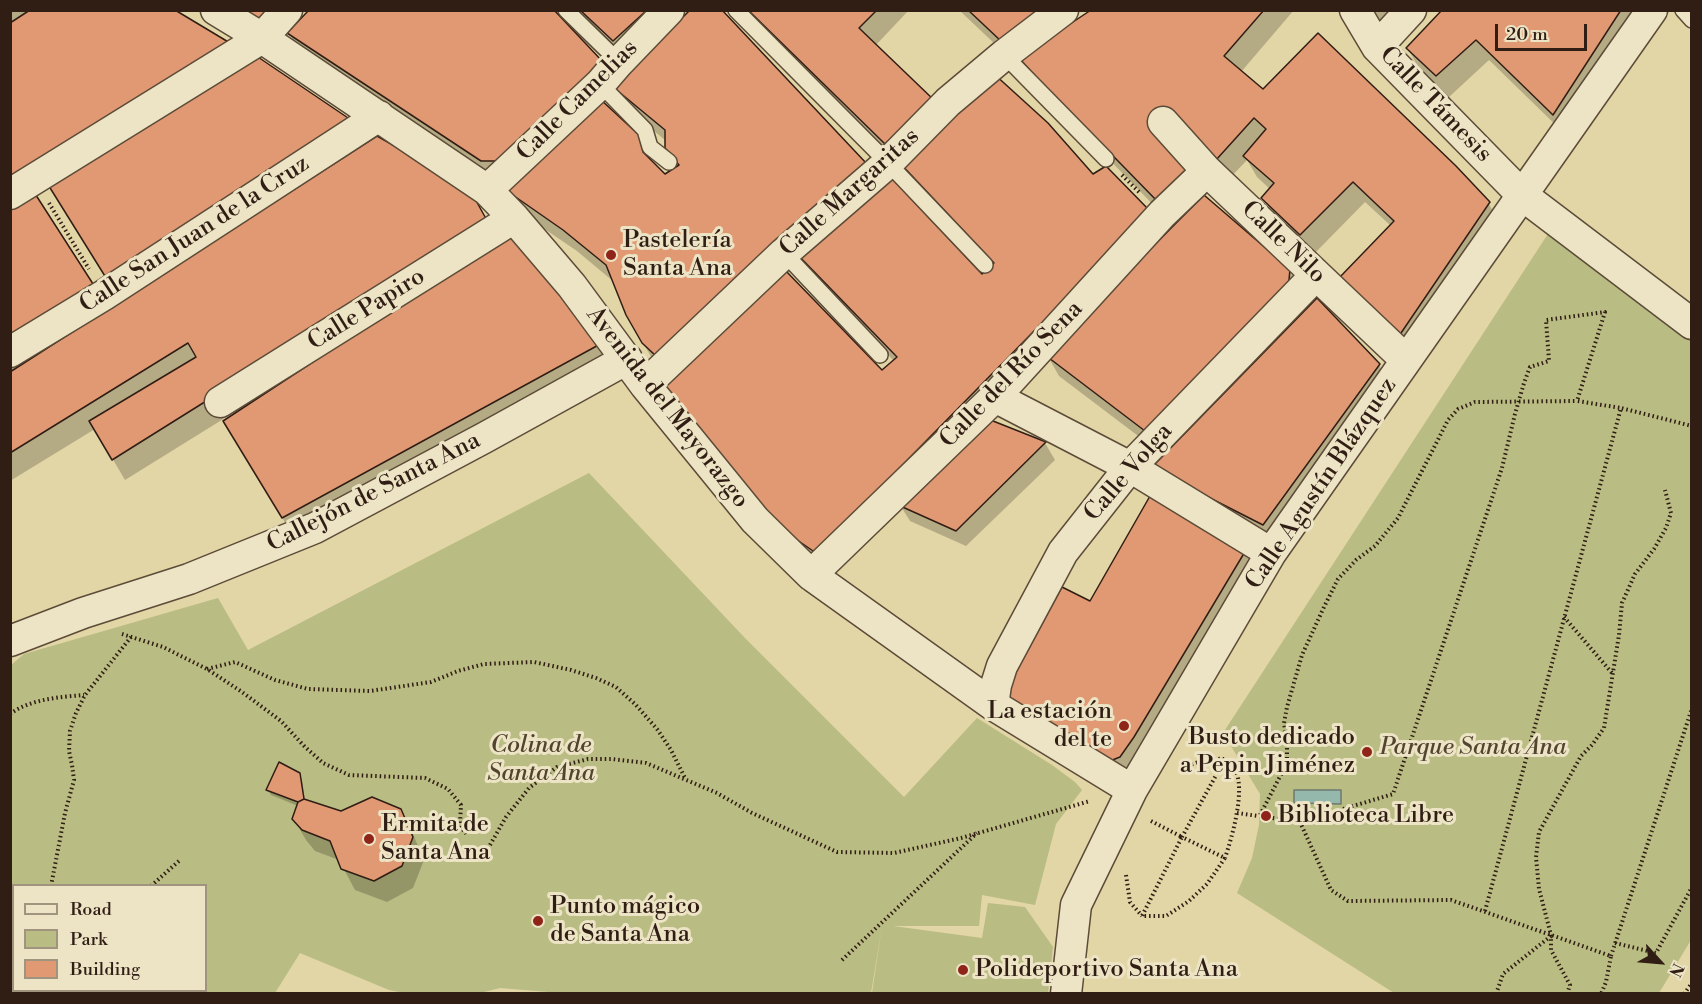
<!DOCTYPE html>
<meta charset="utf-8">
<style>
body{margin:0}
#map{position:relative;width:1702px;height:1004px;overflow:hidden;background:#e2d5a6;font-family:"Libre Bodoni",serif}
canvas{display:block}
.frame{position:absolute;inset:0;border:12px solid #301d14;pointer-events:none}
.legend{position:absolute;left:12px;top:884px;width:195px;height:108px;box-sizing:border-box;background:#ece4c5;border:2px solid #a1947e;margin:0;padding:8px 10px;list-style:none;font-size:18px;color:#301d14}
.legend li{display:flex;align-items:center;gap:12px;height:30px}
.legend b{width:30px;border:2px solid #a1947e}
.north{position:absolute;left:1630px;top:932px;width:60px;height:60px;-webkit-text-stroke:4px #ece4c5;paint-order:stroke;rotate:116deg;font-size:16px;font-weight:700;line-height:24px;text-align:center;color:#301d14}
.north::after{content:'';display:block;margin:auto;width:21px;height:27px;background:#301d14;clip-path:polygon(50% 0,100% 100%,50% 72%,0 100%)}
.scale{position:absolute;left:1495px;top:24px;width:92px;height:27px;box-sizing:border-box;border:3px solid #301d14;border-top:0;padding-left:8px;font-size:18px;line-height:21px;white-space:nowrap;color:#301d14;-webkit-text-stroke:4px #ece4c5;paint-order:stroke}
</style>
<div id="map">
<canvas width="1702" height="1004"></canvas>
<div class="frame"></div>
<ul class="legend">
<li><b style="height:8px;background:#ece4c5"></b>Road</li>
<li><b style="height:16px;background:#b9bc83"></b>Park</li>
<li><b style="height:16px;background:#e19973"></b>Building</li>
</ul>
<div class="north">N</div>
<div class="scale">20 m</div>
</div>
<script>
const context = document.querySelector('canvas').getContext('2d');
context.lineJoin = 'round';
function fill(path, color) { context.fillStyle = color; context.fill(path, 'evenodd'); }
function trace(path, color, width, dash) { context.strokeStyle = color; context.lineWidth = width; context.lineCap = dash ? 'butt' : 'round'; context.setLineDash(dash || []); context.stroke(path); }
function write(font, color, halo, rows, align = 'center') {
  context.font = font + ' "Libre Bodoni",serif'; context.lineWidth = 6; context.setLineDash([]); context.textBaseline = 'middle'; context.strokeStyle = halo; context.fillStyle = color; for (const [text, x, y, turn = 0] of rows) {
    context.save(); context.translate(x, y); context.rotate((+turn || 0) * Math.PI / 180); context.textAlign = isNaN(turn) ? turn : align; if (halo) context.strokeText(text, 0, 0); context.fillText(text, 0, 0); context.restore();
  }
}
const green = new Path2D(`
 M 1557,220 L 1691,334 L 1691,940 L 1659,993 L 1394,993 L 1237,893 L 1252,858 L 1259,825 L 1260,794 L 1223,733 Z
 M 589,473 L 744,637 L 904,797 L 977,718 L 1052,765 L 1075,782 L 1082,790 L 1056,824 L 1035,905 L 982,895 L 979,926 L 893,926 L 982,938 L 988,903 L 1025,907 L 1053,947 L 1048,993 L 872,993 L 882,926 L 871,993 L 573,994 L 500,988 L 480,993 L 405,993 L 389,990 L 300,953 L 275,993 L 11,994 L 11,665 L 24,654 L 218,598 L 248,650 ZM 14,886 L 206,886 L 206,990 L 14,990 Z`);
const water = new Path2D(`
 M 1294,790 L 1341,790 L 1341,804 L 1294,803 Z`);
const shadow = new Path2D(`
 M 10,10 L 172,10 L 356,125 L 367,144 L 498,242 L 515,231 L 614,364 L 295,539 L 237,443 L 235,415 L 233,413 L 125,480 L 95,429 L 10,481 ZM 51,187 L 122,302 L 32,360 L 30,358 L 105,309 L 36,196 Z
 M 570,10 L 682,10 L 626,61 Z
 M 739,10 L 909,10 L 875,46 L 1067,331 L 1289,270 L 1301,292 L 1158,451 L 1059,376 L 1046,353 L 829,573 L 769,532 L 656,365 L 643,343 L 614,282 L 577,251 L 521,213 L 494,182 L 301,54 L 289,33 L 602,63 L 866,165 L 982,276 L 992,267 L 898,164 ZM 613,85 L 627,108 L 666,141 L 667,148 L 678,167 L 664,176 L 652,163 L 638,136 L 598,99 ZM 802,261 L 810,275 L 894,361 L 882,372 L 787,274 Z
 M 959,10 L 1079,10 L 1031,49 L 1094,10 L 1294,10 L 1241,72 L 1263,92 L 1488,203 L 1501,224 L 1411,356 L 1353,300 L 1391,226 L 1365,202 L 1313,255 L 1276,219 L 1263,198 L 1271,190 L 1257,177 L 1247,160 L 1228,180 L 1181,129 L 1171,223 L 1052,101 L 1034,80 L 1021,58 L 1015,63 Z
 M 1366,10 L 1417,10 L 1392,36 Z
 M 1444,10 L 1631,10 L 1638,24 L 1566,135 L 1489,60 L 1449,97 L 1420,70 L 1408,49 Z
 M 1379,365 L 1391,387 L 1276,545 L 1153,468 Z
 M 988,420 L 1045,443 L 1055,460 L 966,546 L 910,521 L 900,505 Z
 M 1245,551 L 1257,573 L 1119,783 L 1016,719 L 1091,603 Z
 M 299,774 L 302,780 L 305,801 L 341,812 L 400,810 L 412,832 L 424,860 L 413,888 L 387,902 L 355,890 L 339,860 L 315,851 L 306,840 L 294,819 L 298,806 L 271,795 L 268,790 Z`);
const building = new Path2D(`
 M 30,10 L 175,10 L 235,46 L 10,183 L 10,23 Z
 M 237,10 L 272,10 L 260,24 Z
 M 309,10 L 554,10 L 603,62 L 497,161 L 481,161 L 287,33 Z
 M 580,10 L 647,10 L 613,41 Z
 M 690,10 L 722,10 L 867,164 L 656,356 L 642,343 L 626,315 L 606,265 L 563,230 L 507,191 L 600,99 L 639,135 L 643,152 L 665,174 L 679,165 L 665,148 L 665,130 L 613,87 Z
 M 748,10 L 877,10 L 859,28 L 935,101 L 885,144 Z
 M 968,10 L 1041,10 L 1002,42 Z
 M 1091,10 L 1264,10 L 1224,56 L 1263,89 L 1318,33 L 1456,166 L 1490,202 L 1399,336 L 1339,278 L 1394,221 L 1353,182 L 1300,235 L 1261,198 L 1274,183 L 1243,156 L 1266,129 L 1254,118 L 1216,160 L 1189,169 L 1158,202 L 1038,79 L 1019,58 Z
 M 1442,10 L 1621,10 L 1553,115 L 1476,40 L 1436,76 L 1406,48 Z
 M 252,53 L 357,124 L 108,281 L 47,183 Z
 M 993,73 L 1048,123 L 1093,174 L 1106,166 L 1151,212 L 816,553 L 755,511 L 661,380 L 784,269 L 882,370 L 897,357 L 796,253 L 886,172 L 982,274 L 994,263 L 897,160 Z
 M 377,136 L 469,188 L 489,224 L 112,460 L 89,421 L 196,357 L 188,343 L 10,453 L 10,372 Z
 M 32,189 L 95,287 L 10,341 L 10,203 Z
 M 1204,195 L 1290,269 L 1288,291 L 1145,431 L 1045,355 Z
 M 515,229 L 604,342 L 282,518 L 223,421 Z
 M 1317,298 L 1380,364 L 1263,525 L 1151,468 Z
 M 988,419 L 1046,442 L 956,531 L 898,505 Z
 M 1150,496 L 1246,550 L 1134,737 L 1120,757 L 1105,763 L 1002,698 L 1062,587 L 1090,601 Z
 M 279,762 L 300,773 L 304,799 L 298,802 L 266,790 Z
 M 372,797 L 401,809 L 413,837 L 402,866 L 374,881 L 341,869 L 330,841 L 302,830 L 292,819 L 298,802 L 304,799 L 341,811 Z`);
const path = new Path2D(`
 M 1122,175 L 1140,193
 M 49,203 L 89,269
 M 1564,617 L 1612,673
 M 122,634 L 163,647 L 207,669 L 242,692 L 281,721 L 305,747 L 323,763 L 349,775 L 425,778 L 448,789 L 461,805 L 460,825 L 466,834
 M 207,669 L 235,662 L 275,680 L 308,689 L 370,691 L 431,682 L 458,671 L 484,664 L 534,662 L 571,670 L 596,678 L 616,687 L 635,704 L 657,729 L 671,750 L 685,778
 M 10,714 C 30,699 60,697 84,695
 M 1180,771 C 1191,762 1211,758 1225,759
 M 1237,813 L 1300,822 L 1331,890 L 1348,901 L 1451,900 L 1611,956 L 1606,982 L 1601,994
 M 1260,815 L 1287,763 L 1287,742 L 1284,723 L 1287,707 L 1302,655 L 1324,607 L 1338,579 L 1356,560 L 1375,546 L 1398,518 L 1448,420 L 1458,409 L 1475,402 L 1577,401
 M 1151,821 L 1182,837 L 1142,916 L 1166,916 L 1189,901 L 1207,884 L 1225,858 L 1182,837 L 1225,759 C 1228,762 1233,765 1235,769 C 1246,790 1232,837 1225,858
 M 1300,822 L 1393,794 L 1502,468 L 1515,414 L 1524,383 L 1530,367 L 1549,361 L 1546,320 L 1605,312 L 1577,401 L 1621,408
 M 490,845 L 506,817 L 529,788 L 557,767 L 588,759 L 612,759 L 646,763 L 717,793 L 752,813 L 837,852 L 894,853 L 961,838 L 1090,801
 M 1126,875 L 1130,902 L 1142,916
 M 51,886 L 65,813 L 74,780 L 72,765 L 69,751 L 70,731 L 76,713 L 85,695 L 131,637
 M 151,886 L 180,860
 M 1485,911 L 1621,408 L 1692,426
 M 1615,943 L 1656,953 L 1692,887
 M 1611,956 L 1692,708
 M 10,957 L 14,957
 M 842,960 L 977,833
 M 1496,994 L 1503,974 L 1551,936
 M 1567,994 L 1570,985 L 1551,950 L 1551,935 L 1539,889 L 1536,857 L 1539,832 L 1581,756 L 1592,745 L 1604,728 L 1619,635 L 1622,603 L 1635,574 L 1654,549 L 1666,528 L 1671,513 L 1665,490
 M 1684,994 L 1692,983`);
const service = new Path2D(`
 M 566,10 L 619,62
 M 736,10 L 888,163 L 985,265
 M 1683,10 L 1692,20
 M 1004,55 L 1106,159
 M 600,84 L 645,130 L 650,147 L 669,162
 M 784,253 L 880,355`);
const minor = new Path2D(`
 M 216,10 L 262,38 L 487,190 L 514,218 L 572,286 L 645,385 L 755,520 L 811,575 L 993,705 L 1132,790
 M 1355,10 L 1377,47 L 1522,195 L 1692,324
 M 1377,47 L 1411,10
 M 1163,122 L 1207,171 L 1406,360
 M 487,190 L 600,84 L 619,62 L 669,10
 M 10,194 L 262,38 L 287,10
 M 10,352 L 104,295 L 379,116
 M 645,385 L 784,253 L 888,163 L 948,102 L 1004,55 L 1063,10
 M 995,397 L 1130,467 L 1271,553
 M 220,402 L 514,218
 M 811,575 L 995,397 L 1162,214 L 1207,171
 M 10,641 L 83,613 L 189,579 L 315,528 L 484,438 L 627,359
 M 993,705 L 996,685 L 1002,666 L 1063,552 L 1130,467 L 1316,275
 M 1066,994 L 1076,905 L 1132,790 L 1271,553 L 1652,10`);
const markers = [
 [611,255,6,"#8f2418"],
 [1124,726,6,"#8f2418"],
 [1367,752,6,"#8f2418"],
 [1266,816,6,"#8f2418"],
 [369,839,6,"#8f2418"],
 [538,921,6,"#8f2418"],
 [963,970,6,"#8f2418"]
];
const streetNames = [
 ["Calle Camelias",578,101,-45],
 ["Calle Támesis",1435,105,46],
 ["Calle Margaritas",850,193,-42],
 ["Calle San Juan de la Cruz",195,235,-33],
 ["Calle Nilo",1283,243,44],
 ["Calle Papiro",367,310,-32],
 ["Calle del Río Sena",1012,375,-46],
 ["Avenida del Mayorazgo",667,408,52],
 ["Calle Volga",1129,473,-49],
 ["Calle Agustín Blázquez",1322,484,-56],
 ["Callejón de Santa Ana",374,493,-27]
];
const poiNames = [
 ["Pastelería",623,241],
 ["Santa Ana",623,269],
 ["La estación",1112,712,"right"],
 ["del te",1112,740,"right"],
 ["Busto dedicado",1355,738,"right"],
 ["a Pepin Jiménez",1355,766,"right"],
 ["Biblioteca Libre",1278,816],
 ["Ermita de",381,825],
 ["Santa Ana",381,853],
 ["Punto mágico",550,907],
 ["de Santa Ana",550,935],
 ["Polideportivo Santa Ana",975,970]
];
const parkNames = [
 ["Colina de",541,746],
 ["Santa Ana",541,774],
 ["Parque Santa Ana",1473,748]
];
fill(green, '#b9bc83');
fill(water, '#95b8ad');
trace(water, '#6d7a70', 1.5);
fill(shadow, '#0003');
fill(building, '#e19973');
trace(building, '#301d14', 1.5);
trace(service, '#5c4b38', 18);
trace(minor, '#5c4b38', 33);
trace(path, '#301d14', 4, [1.5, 3]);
trace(service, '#ece4c5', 15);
trace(minor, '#ece4c5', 30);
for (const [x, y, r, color] of markers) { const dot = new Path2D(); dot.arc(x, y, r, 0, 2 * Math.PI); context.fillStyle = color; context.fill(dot); trace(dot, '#ece4c5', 2); }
write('24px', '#301d14', '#ece4c5', streetNames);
write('24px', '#301d14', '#ece4c5', poiNames, 'left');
write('italic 24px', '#524530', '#ece4c5', parkNames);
</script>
